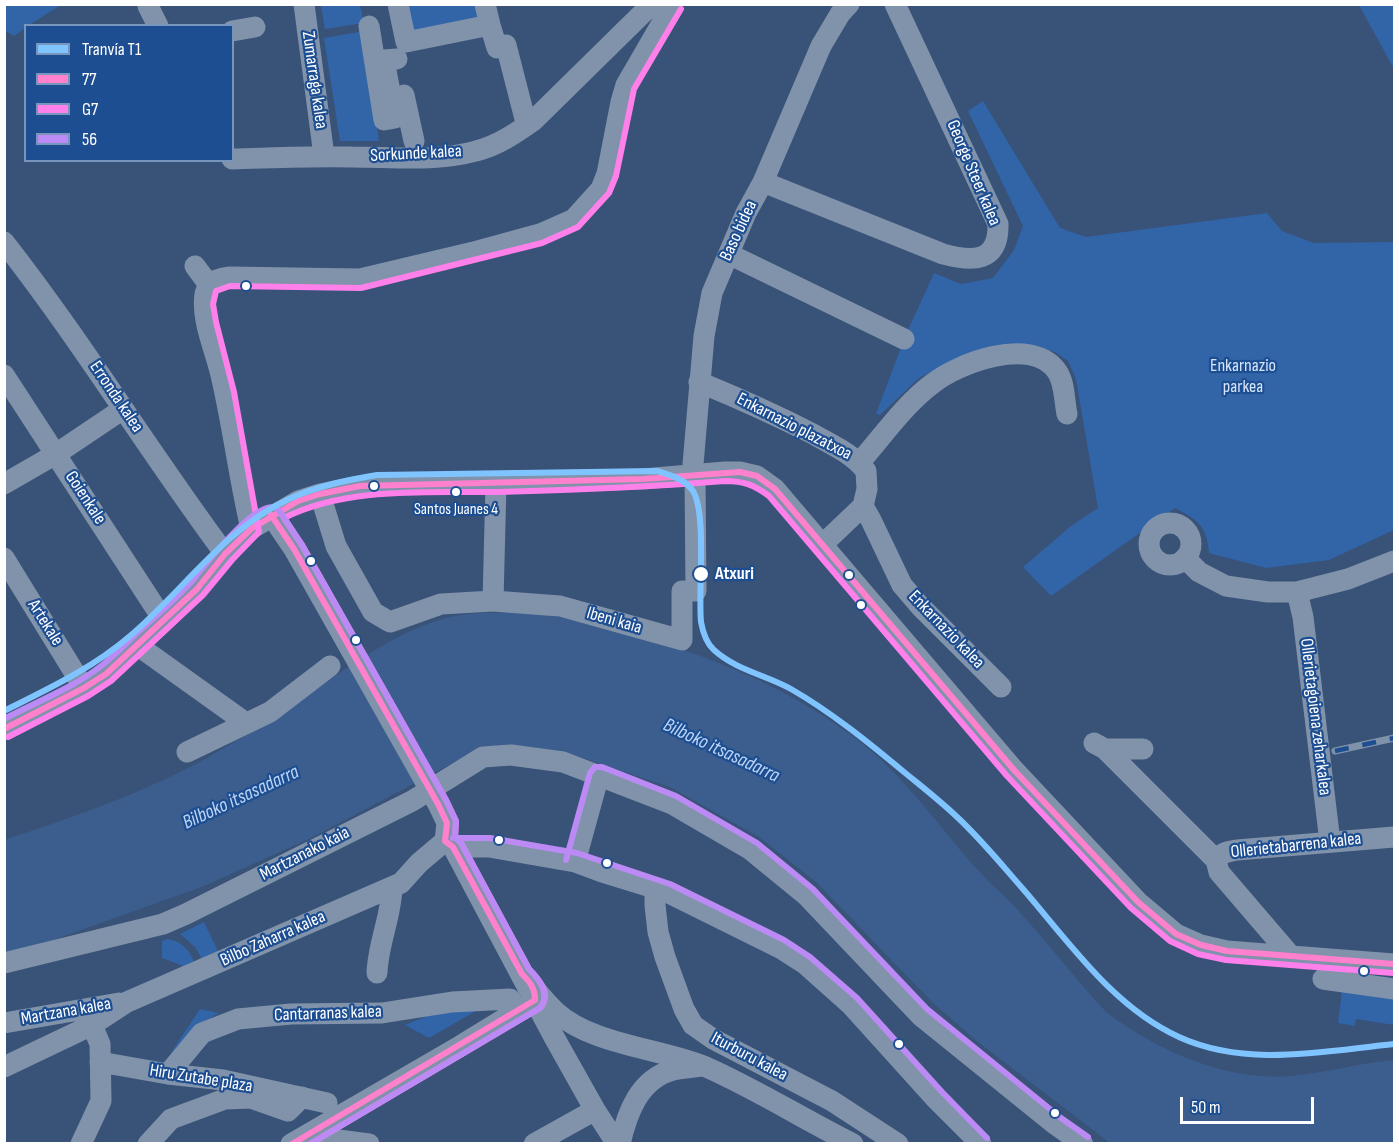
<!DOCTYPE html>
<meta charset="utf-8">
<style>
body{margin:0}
#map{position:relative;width:1399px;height:1148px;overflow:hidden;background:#395277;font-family:"Sofia Sans Condensed",sans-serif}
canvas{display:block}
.frame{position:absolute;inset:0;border:6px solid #fff;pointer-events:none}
.legend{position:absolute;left:24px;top:24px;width:210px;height:138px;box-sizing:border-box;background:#1e4e92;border:2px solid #7895be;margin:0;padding:8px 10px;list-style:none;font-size:18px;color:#fff}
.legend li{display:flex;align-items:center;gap:12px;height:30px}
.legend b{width:30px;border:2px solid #7895be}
.scale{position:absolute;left:1180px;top:1097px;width:134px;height:27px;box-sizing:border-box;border:3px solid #fff;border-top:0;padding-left:8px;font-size:18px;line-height:21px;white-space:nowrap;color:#fff;-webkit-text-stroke:4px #1e4e92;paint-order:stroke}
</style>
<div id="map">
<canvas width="1399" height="1148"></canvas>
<div class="frame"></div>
<ul class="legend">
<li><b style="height:8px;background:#80c4ff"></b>Tranvía T1</li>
<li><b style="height:8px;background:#ff80cc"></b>77</li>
<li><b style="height:8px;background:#ff80ea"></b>G7</li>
<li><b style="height:8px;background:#bc8af5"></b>56</li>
</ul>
<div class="scale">50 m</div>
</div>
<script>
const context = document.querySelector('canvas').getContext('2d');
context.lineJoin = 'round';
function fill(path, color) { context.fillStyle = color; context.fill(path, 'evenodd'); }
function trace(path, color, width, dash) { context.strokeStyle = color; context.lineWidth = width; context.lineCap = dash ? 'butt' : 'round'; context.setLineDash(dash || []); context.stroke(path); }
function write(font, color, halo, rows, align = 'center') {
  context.font = font + ' "Sofia Sans Condensed",sans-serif'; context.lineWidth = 4.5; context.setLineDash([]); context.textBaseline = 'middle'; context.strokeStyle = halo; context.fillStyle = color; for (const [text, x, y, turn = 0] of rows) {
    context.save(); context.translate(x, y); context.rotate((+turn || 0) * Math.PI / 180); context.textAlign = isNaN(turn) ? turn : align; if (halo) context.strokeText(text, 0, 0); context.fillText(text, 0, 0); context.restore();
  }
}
const green = new Path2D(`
 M 4,5 L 5,4 L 61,5 L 29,25 L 26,26 L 25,28 L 14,36 L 5,31 Z
 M 321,5 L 360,5 L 364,23 L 325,29 Z
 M 407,5 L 477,5 L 480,17 L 412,33 Z
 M 1359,5 L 1394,5 L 1394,69 Z
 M 364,31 L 379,141 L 340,141 L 324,38 Z
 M 983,101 L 1060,228 L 1086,237 L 1267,213 L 1282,231 L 1314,243 L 1394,242 L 1394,530 L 1329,560 L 1266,568 L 1209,553 C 1207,526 1198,520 1175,508 L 1051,596 L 1023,567 L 1071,526 L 1098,508 L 1076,379 L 1068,361 L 1055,352 L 1035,347 L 955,360 L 919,378 L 880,415 L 876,414 L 904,339 L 934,273 L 961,284 L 993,278 L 1014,250 L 1023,226 L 968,111 Z
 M 204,922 L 218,951 L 202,959 L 195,947 L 180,934 Z
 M 167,939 C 181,941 189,949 194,962 L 182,968 L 181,965 L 162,958 L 162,941 Z
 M 1342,991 L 1394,999 L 1394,1025 L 1356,1019 L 1355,1026 L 1338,1023 Z
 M 486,1005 L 429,1038 L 405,1025 L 447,1008 Z
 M 200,1009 L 219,1013 L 198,1025 L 170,1054 Z`);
const water = new Path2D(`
 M 532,612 C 646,632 762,668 855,738 C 903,774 937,824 976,868 C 988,882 1002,893 1015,907 C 1047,941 1075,979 1107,1013 C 1159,1051 1225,1081 1290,1076 C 1325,1073 1360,1063 1394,1060 L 1394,1143 L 1110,1143 L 978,1042 L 933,1003 L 816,882 L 759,837 L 670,787 L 571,754 L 529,749 L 485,746 L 311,838 L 204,886 L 31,948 L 5,952 L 4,840 C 77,816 152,790 219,751 C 249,734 279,715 307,695 C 353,664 396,631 450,617 C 477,611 505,613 532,612 Z`);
const minor = new Path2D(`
 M 304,4 L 324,156
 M 398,4 L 406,42 L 490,25 L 497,48 L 506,45 L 525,119
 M 485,4 L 490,25
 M 148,6 L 158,26
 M 369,26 L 384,120 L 395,118 L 384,60 L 397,59
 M 232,31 L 255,27
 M 404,95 L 414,141
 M 232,159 C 272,158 312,156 352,157 C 393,157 437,162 476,151 C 497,146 516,133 533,121 L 652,4
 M 763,182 L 943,254 C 972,262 999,263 998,224 L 895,4
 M 4,242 C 83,343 149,452 225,554
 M 737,258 L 904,339
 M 195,266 L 209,285
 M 4,375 L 164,621
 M 699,382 C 738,398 776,415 813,434 C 832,445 852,453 866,471 L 867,489 L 863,506 L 822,545
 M 860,462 C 882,437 905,404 932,384 C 958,363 1030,336 1056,370 C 1065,381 1064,400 1067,414
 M 692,476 L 704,336 L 712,293 L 746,213 L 763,182 L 821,46 L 840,14 L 849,4
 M 4,484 L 56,454 L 123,409
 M 320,494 L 336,546 L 373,612 L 390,622 L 441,604 L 493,601 L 560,606 L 682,640 L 682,591 L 696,591 L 695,476
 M 863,506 L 871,520 L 902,585 L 920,606 L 1001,687
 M 271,515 L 294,549 L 438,804 L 447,823 L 445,841
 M1149 544a21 21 0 1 1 42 0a21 21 0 1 1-42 0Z
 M 251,529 C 239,478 233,426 221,375 C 215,349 201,320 205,294 C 208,280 218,279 229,277 L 360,279 L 478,251 L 540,234 L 574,219 L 601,189 L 607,174 L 621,102 L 626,85 L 673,4
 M 4,558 L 84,688
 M 1185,558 L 1199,572 L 1226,586 L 1268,592 L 1297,592 L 1348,579 L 1394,561
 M 1297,592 L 1303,617 L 1330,842
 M 493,601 L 496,484
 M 137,645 L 246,723
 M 4,729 L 84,688 L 106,674 L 164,621 L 197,589 L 225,554 L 251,529 L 298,501 L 320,494 L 360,486 L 643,479 L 725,472 L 740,472 L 757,476 L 775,489 L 1014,770 L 1138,902 L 1176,934 L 1201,945 L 1227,951 L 1394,964
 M 1094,743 L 1105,749 L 1216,860
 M 1105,749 L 1143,749
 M 187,752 L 270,712 L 330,666
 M 445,841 L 453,847 L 554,1037 L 595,1110 L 617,1144
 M 453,847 L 489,847 L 575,862 L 602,872 L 667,892 L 780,948 L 805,964 L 851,1005 L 935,1098 L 981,1144
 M 575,862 L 599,775
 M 655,888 L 655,905 L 658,932 L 665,957 L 684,1009 L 693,1025 L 713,1039 L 832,1101 L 898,1144
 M 1291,956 L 1219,872 L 1216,860 C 1222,852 1227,852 1237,850 L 1394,837
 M 4,963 L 163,924 L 186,914 L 412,801 L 483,757 L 511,755 L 563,762 L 672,804 L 751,850 L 806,895 L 921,1016 L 1056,1125 L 1083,1144
 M 377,973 C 378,943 391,918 392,888
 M 522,974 C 533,986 544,1001 556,1012 C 592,1045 660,1048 706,1067 C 756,1089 803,1119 853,1144
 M 1323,979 L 1394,989
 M 4,1023 L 119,1003
 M 100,1062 L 168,1074 L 223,1080 L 327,1103
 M 4,1067 L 92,1025 L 127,1002 L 401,883 L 419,863 L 445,841
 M 168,1074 L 202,1033 L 238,1019 L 291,1014 L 382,1013 L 452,1002 L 510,999
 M 302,1141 L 323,1138 L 369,1144
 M 81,1144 L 101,1101 L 100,1044 L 92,1025
 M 148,1144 L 171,1119 L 225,1099 L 251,1098 L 288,1111 L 302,1097
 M 291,1144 L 460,1046 L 535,1000 L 535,996
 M 534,1144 L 595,1110
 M 620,1144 C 627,1113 639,1079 673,1070 C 682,1068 693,1067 702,1066`);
const rail = new Path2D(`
 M 1335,751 L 1394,738`);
const bus1 = new Path2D(`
 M 271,515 L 294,549 L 438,804 L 447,823 L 445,841 L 453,847 L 522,974 C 530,982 535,988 535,1000 L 292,1144
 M 4,729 L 84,688 L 106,674 L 197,589 L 225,554 L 251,529 L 298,501 L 320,494 L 360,486 L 643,479 L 740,472 L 757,476 L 775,489 L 1014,770 L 1138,902 L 1176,934 L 1201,945 L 1227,951 L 1394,964`);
const bus2 = new Path2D(`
 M 8,737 L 88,696 L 111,681 L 203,595 L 232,560 L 259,532 L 234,392 L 216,322 L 213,304 L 216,291 L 230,286 L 361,288 L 542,243 L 578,227 L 609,193 L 616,176 L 634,89 L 681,9
 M 310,1144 L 540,1008 C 552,994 539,979 529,969 L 461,843 L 455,837 L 456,821 L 446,800 L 302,545 L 284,518 C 347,486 429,493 498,492 C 574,490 650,487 725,481 C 744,481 754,485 769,496 L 1007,776 L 1131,908 L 1170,941 L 1198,954 L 1226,960 L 1393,973`);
const bus3 = new Path2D(`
 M 4,719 C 36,702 73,688 101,666 C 114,656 126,644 138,632 C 156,616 175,600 191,582 C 204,567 258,495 278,509 L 302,545 L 446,800 L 456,821 L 455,837 L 461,843 L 529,969 C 539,979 551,995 540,1008 L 310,1144
 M 453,838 L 490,838 L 577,853 L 670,884 L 784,940 L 810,957 L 857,998 L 942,1092 L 987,1138
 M 566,860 L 590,773 L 595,767 L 602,767 L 676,796 L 757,843 L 813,889 L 927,1009 L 1061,1118 L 1088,1137`);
const tram1 = new Path2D(`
 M 4,711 C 48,689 93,668 130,636 C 183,591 224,529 289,499 C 317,486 347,480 377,475 L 657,471 C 670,475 685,479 693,491 C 707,514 698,592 701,622 C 703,633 706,643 714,650 C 736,670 766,675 791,689 C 831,712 868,742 904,772 C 921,786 939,800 956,816 C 980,838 1001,864 1023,889 C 1069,942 1113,1007 1179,1037 C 1247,1068 1324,1051 1394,1044`);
const markers = [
 [246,286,5,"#fff"],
 [374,486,5,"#fff"],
 [456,492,5,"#fff"],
 [311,561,5,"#fff"],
 [701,574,8,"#fff"],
 [849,575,5,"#fff"],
 [861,605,5,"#fff"],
 [356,640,5,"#fff"],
 [499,840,5,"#fff"],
 [607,863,5,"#fff"],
 [1364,971,5,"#fff"],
 [899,1044,5,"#fff"],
 [1055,1113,5,"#fff"]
];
const busNames = [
 ["Santos Juanes 4",456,510]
];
const streetNames = [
 ["Zumarraga kalea",314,80,82],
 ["Sorkunde kalea",416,154,-3],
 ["George Steer kalea",973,173,67],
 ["Baso bidea",739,231,-65],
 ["Erronda kalea",116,397,56],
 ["Enkarnazio plazatxoa",794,427,27],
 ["Goienkale",85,498,57],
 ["Ibeni kaia",614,621,16],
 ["Artekale",45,623,58],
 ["Enkarnazio kalea",946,630,46],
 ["Ollerietagoiena zeharkalea",1315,717,83],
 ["Ollerietabarrena kalea",1296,846,-6],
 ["Martzanako kaia",305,854,-27],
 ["Bilbo Zaharra kalea",273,939,-24],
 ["Martzana kalea",66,1012,-10],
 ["Cantarranas kalea",328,1014,-2],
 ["Iturburu kalea",749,1057,28],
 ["Hiru Zutabe plaza",201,1079,9]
];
const parkNames = [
 ["Enkarnazio",1243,366],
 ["parkea",1243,387]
];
const stopNames = [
 ["Atxuri",715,574]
];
const waterNames = [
 ["Bilboko itsasadarra",721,751,25],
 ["Bilboko itsasadarra",241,798,-25]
];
fill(green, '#3264a8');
fill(water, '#3c5e8e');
trace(minor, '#8093aa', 21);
trace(rail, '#8092a9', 7);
trace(rail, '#1e4e92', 4.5, [14]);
trace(bus1, '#ff80cc', 6);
trace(bus2, '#ff80ea', 6);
trace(bus3, '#bc8af5', 6);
trace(tram1, '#80c4ff', 6);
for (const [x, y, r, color] of markers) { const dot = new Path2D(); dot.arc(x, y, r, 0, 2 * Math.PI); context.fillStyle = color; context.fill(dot); trace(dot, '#1e4e92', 2); }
write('16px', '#fff', '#1e4e92', busNames);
write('18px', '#fff', '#1e4e92', streetNames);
write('18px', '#d5e5fa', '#1e4e92', parkNames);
write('bold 18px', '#fff', '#1e4e92', stopNames, 'left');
write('italic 20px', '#bbd4f5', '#1e4e92', waterNames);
</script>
